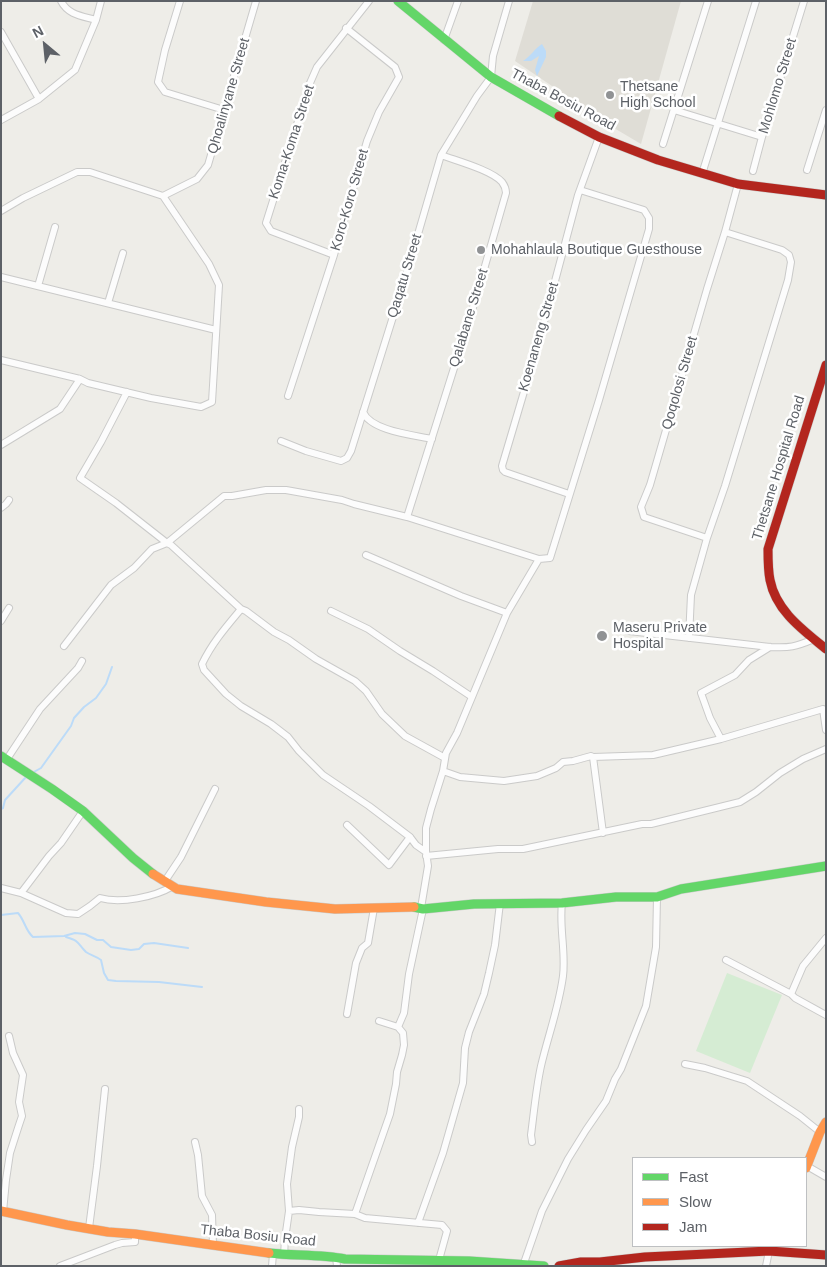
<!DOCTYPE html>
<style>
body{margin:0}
#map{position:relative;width:827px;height:1267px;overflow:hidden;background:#eeede8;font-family:Arial,sans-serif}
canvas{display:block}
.frame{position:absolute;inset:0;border:2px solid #5d6167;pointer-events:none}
.legend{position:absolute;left:632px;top:1157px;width:175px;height:90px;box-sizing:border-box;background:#fff;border:1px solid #bec0c2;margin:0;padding:6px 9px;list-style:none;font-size:15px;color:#5d6167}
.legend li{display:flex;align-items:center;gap:10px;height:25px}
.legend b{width:25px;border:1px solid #bec0c2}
.north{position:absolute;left:20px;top:20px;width:50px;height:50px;-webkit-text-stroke:4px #fff;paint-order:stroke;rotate:332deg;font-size:14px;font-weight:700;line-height:20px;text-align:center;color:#5d6167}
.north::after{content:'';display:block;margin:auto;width:18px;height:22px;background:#5d6167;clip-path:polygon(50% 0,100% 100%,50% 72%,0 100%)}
</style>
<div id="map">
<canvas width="827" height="1267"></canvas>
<div class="frame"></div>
<ul class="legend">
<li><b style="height:6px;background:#63d668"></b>Fast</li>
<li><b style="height:6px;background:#ff974d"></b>Slow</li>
<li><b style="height:6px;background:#b3261e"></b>Jam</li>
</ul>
<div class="north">N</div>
</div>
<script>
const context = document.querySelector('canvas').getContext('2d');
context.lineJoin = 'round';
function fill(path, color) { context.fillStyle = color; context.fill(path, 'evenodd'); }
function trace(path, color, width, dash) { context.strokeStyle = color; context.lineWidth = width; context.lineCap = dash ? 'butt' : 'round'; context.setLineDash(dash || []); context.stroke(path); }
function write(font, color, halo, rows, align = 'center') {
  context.font = font + ' Arial,sans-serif'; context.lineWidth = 5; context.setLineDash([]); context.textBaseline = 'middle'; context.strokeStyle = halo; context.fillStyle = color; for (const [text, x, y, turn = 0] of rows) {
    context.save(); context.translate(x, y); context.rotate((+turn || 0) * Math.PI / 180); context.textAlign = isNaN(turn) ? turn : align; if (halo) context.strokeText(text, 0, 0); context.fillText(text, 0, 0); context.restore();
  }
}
const education = new Path2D(`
 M 533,1 L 681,1 L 641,144 L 614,128 L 515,61 Z`);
const green = new Path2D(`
 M 727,973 L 782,995 L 750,1073 L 696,1051 Z`);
const water = new Path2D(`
 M 542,44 L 546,51 L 546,57 L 537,76 L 535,70 L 539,56 L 531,61 L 523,61 C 531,56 535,48 542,44 Z`);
const stream = new Path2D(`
 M 32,773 L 41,768 L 71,726 L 74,718 L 84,707 L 96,698 L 106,684 L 112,667
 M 1,809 L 3,808 L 5,800 L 26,777
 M 1,915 L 18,913 C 25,921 25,930 33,937 L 64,936 L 75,933 L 85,934 L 97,940 L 103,940 L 111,947 L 131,950 L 139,949 L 144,944 L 154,943 L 188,948
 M 66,937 C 80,941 77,943 86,952 C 90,955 96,956 101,960 L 104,973 L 108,980 L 116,981 L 159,982 L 202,987`);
const street = new Path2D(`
 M 61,1 C 68,15 82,16 96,20
 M 180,1 L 165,50 L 158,82 L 165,92 L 224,110
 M 1,32 L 39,99
 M 444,40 L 458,1
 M 674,110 L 762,137
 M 1,120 L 39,99 L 75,70 L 96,20 L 101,1
 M 663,144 L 708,1
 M 807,170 L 826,110
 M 753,171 L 762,137 L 804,1
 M 702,174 L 756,1
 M 163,196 L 197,179 L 208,165 L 256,1
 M 1,211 L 23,198 L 77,172 L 90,172 L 163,196 L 209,264 L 219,285 L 212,402 L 201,407 L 151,398 L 88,383 L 80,379 L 1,360
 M 334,255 L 271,231 L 266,223 L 310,83 L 317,67 L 369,1
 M 1,277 L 216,330
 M 38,286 L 55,227
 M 108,303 L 123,253
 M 127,392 L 101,442 L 80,478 L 116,503 L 167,543 L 171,545 L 241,609 C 226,627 212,643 202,664 L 204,670 L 226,694 L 241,706 L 271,724 L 288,737 L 299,751 L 323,775 L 369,806 L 410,837 L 416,845 L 426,852
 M 288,396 L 334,255 L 367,141 L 379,112 L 399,77 L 395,67 L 346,28
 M 363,412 C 371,431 414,435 432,439
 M 281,441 L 306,451 L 341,461 L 347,458 L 351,451 L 407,272 L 441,155 L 477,96 L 491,77 L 493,56 L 509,1
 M 1,445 L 60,409 L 80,379
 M 569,494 L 505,472 L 503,470 L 502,466 L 539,341 L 578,195 L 599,137
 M 1,508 L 6,504 L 9,500
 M 407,517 L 472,311 L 506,193 C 506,188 505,186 502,182 C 491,170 457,161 441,155
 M 707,538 L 644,517 L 641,507 L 650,485 L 707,289 L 725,232 L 738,184
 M 366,555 L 461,596 L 507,613 L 457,733 L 446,753 L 443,771 L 431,809 L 426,828 L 426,852 L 428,866 L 421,908
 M 241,609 L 246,611 L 274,632 L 289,640 L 316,659 L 355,681 L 366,691 L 382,714 L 405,736 L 445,758
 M 331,611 L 368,629 L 400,651 L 433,671 L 472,697
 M 507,613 L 539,559 L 550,558 L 599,400 L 649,229 L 649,218 L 644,210 L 580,190
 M 1,621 L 9,608
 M 629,631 L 770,647 C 790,648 795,647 814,639
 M 689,638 L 691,595 L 707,538 L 725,486 L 788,280 L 791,262 L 789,255 L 782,250 L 725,232
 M 64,646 L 111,585 L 134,568 L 152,549 L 167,543 L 224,496 L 232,496 L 266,490 L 286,490 L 342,500 L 354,504 L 407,517 L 539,559
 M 721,739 L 710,718 L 701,693 L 735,675 L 749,660 L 770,647
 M 593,757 L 603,833
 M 7,759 L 40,709 L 78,668 L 82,661
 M 443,771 L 460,777 L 504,781 L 537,776 L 556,768 L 563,762 L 573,761 L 591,756 L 593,757 L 653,755 L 721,739 L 823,709 L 826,730
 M 347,825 L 389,865 L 410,837
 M 426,856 L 498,849 L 523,849 L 642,824 L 651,824 L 740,802 L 756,792 L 780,773 L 803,759 L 826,749
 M 165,881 L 181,857 L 215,789
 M 1,888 L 21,893 L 66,913 L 78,914 L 90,906 L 100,898 C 120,904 155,897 173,886
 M 21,893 L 49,856 L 61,843 L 83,811
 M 423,909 L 409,974 L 404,1013 L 398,1027 L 403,1033 L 404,1045 L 402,1055 L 397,1072 L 396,1084 L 390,1114 L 355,1214 L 365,1218 L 442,1225 L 447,1231 L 439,1260
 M 726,960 L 791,994 L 795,998 L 826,1015
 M 791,994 L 803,966 L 826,938
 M 347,1014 L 356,963 L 362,948 L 368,943 L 374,908
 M 379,1021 L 398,1027
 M 685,1064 L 705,1068 L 747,1081 L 800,1116 L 820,1132
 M 195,1142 L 198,1155 L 202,1196 L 212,1215 L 213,1244
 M 532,1142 L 531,1135 C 534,1112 536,1089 541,1066 C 548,1036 559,1007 563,976 C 566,952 559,927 562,903
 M 807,1166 L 826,1177
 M 289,1211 L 299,1210 L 319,1212 L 355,1214
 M 3,1212 L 6,1180 L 10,1153 L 18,1128 L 22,1116 L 19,1102 L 23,1075 L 13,1053 L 9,1036
 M 418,1223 L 443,1153 L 463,1083 L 465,1048 L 469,1032 L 484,994 L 489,973 L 495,945 L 500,903
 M 89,1228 L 97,1166 L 105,1089
 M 284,1255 L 285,1239 L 289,1211 L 287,1184 L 292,1147 L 299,1117 L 299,1109
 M 336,1257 L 337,1266
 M 524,1263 L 542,1211 L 568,1159 L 586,1130 L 606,1101 L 615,1079 L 621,1069 L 646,1006 L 656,947 L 657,897
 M 60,1266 L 115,1245 L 122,1243 L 135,1242 L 135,1234
 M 272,1266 L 273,1254
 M 766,1266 L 769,1251`);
const fast = new Path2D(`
 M 398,1 L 491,77 L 559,116
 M 1,756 L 52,789 L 83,811 L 133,858 L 153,874
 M 414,907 L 423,909 L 474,904 L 562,903 L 616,897 L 657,897 L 681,889 L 826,866
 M 269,1253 C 294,1256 320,1254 345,1259 L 469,1261 L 544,1266`);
const slow = new Path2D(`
 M 153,874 L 177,889 L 266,902 L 335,909 L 414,907
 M 806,1168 L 820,1132 L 826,1122
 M 1,1211 L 67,1225 L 108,1232 L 135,1234 L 269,1253`);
const jam = new Path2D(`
 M 559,116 L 599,137 L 658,160 L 738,184 L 826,195
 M 826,365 L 768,549 C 768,560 768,570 770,580 C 776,611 803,630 826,649
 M 559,1266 L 581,1262 L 600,1262 L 645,1257 L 769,1251 L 826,1255`);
const markers = [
 [610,95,5,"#909294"],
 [481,250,5,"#909294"],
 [602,636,6,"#909294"]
];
const streetNames = [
 ["Mohlomo Street",778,86,-73],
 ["Qhoalinyane Street",229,96,-74],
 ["Thaba Bosiu Road",563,100,28],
 ["Koma-Koma Street",292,142,-72],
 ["Koro-Koro Street",350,200,-74],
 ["Qaqatu Street",405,276,-73],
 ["Qalabane Street",469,318,-73],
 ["Koenaneng Street",539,337,-74],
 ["Qoqolosi Street",680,383,-74],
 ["Thetsane Hospital Road",779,468,-73],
 ["Thaba Bosiu Road",258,1236,6]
];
const poiNames = [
 ["Thetsane",620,87],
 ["High School",620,103],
 ["Mohahlaula Boutique Guesthouse",491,250],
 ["Maseru Private",613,628],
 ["Hospital",613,644]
];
fill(education, '#dfddd6');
fill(green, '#d5ecd3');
fill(water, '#bcdbf8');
trace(stream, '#bcdbf8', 2);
trace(street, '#cacac9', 8);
trace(fast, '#cacbca', 10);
trace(slow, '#cacbca', 10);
trace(jam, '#cacbca', 10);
trace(street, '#fcfcfc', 6);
trace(fast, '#63d668', 9);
trace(slow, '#ff974d', 9);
trace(jam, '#b3261e', 9);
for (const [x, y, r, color] of markers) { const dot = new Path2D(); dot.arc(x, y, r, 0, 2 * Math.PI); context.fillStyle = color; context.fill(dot); trace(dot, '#fff', 2); }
write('14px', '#5d6167', '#fff', streetNames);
write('14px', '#5d6167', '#fff', poiNames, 'left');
</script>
